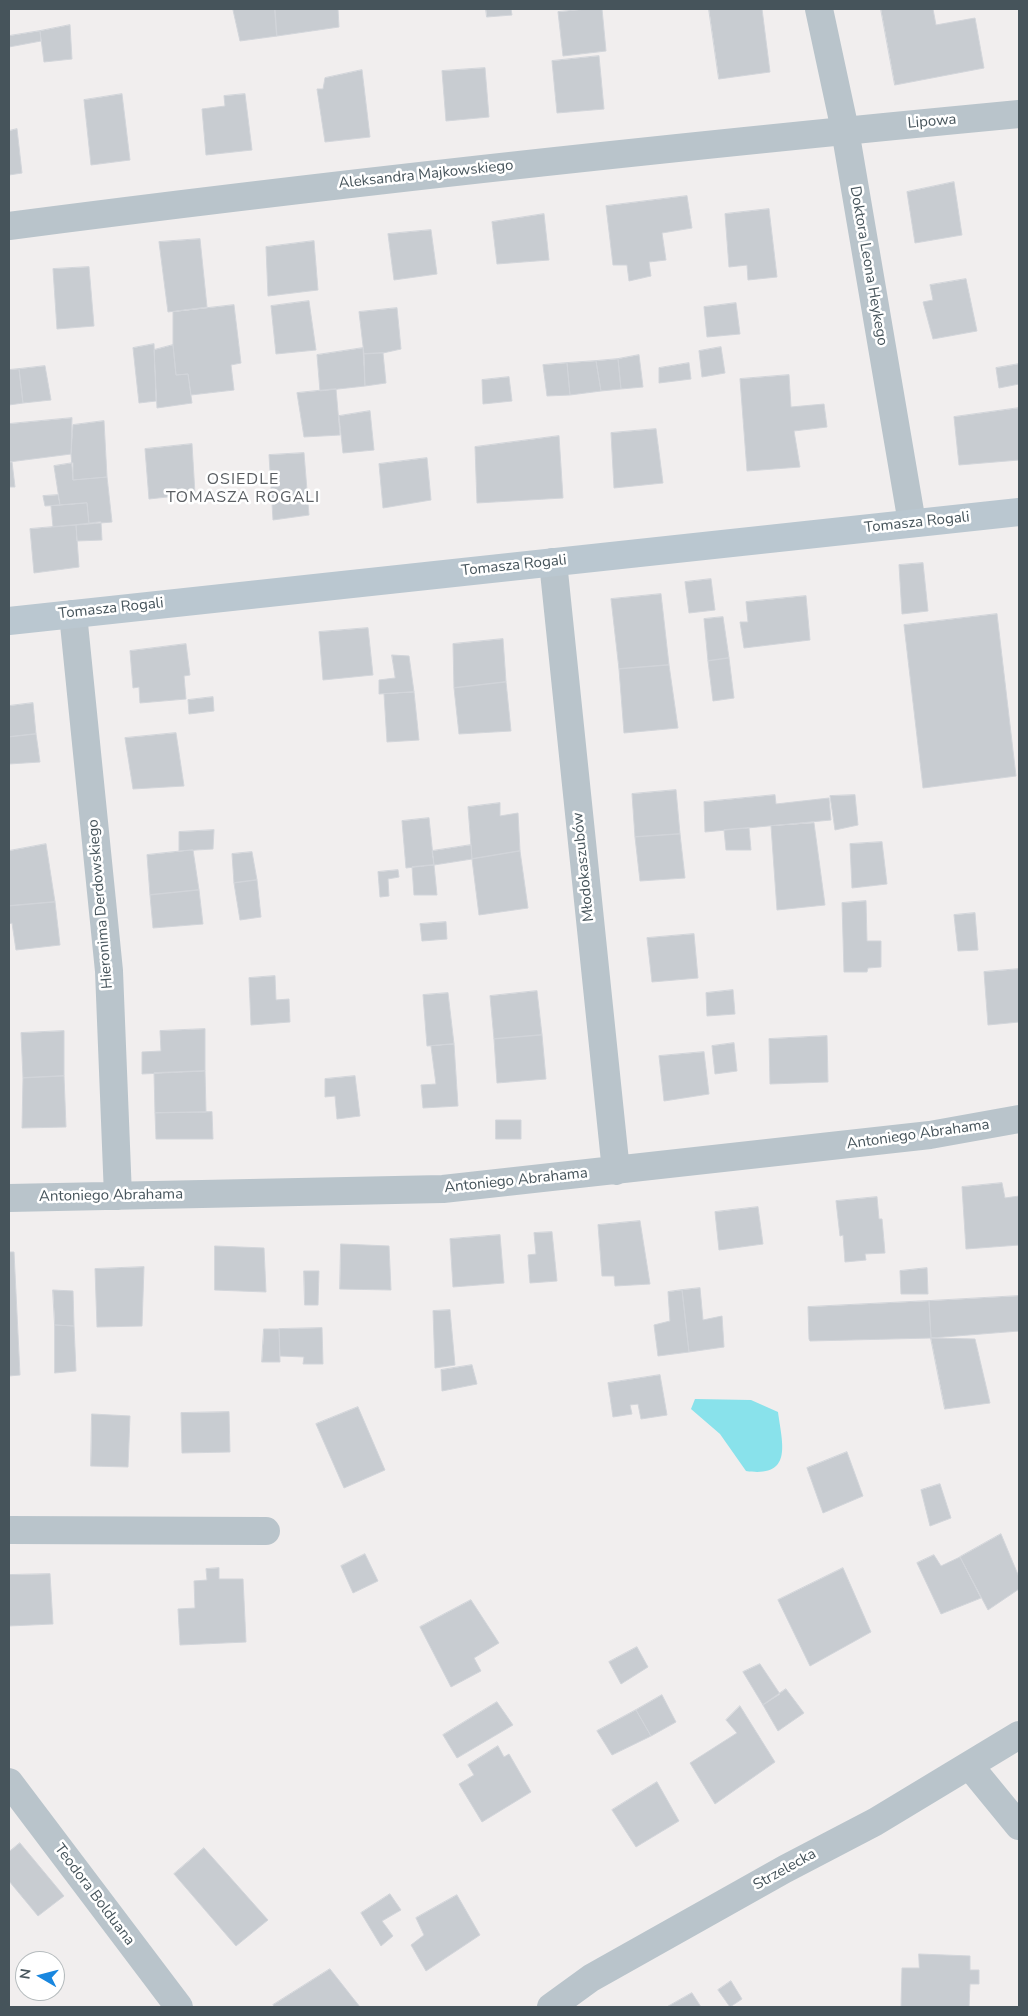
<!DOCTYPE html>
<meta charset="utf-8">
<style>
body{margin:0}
#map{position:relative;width:1028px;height:2016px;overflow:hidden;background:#f1eeee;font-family:"Nunito Sans",sans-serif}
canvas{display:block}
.frame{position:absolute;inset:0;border:10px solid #46545b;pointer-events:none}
.north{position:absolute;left:15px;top:1951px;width:50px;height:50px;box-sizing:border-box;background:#fff;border:1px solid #b5bbbd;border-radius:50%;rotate:278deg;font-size:14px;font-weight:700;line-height:20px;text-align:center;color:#46545b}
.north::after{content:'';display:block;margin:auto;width:18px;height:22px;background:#1987df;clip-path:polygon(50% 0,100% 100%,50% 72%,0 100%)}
</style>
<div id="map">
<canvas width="1028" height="2016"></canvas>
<div class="frame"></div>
<div class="north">N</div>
</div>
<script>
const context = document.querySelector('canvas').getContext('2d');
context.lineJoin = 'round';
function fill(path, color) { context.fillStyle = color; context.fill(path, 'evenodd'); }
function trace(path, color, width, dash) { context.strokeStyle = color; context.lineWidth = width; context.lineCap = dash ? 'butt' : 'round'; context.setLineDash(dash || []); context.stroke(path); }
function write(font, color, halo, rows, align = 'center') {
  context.font = font + ' "Nunito Sans",sans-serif'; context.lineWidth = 5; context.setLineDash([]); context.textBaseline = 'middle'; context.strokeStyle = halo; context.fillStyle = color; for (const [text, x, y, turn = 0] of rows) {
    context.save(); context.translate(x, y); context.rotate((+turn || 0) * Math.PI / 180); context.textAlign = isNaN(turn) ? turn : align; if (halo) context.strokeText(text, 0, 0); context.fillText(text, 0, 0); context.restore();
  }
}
const water = new Path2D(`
 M 695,1399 L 751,1400 L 778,1412 C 782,1443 794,1478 746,1471 L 720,1434 L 691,1409 Z`);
const building = new Path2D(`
 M 242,9 L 275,9 L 277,36 L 240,41 L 233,10 Z
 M 275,9 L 338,9 L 339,27 L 277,36 Z
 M 486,9 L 511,9 L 512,15 L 487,17 Z
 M 588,9 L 602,9 L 606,51 L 563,56 L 558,12 Z
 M 709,9 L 762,9 L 770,72 L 719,79 Z
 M 881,9 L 933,9 L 936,25 L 975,18 L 984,68 L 895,85 Z
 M 70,25 L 72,59 L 44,62 L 40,31 Z
 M 40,31 L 41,41 L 9,47 L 9,36 Z
 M 599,56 L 604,109 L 557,113 L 552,61 Z
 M 485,68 L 489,117 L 446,121 L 442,71 Z
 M 362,70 L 370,137 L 325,142 L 317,89 L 323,89 L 325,78 Z
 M 122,94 L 130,160 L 91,165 L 84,100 Z
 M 245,94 L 252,150 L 206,155 L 202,109 L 225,106 L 224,96 Z
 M 17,129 L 22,173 L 9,175 L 9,131 Z
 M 954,182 L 962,235 L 915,243 L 907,192 Z
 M 687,196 L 692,228 L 662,233 L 666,260 L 649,262 L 651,276 L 629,281 L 627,265 L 613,265 L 606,206 Z
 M 769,209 L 777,277 L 748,280 L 747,265 L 729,267 L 725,214 Z
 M 544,214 L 549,260 L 497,264 L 492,222 Z
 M 431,230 L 437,274 L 394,280 L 388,234 Z
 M 200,239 L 207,307 L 168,312 L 159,242 Z
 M 314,241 L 318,290 L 268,296 L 266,247 Z
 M 89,267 L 94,326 L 57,329 L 53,269 Z
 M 966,279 L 977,331 L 933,339 L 923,302 L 933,300 L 930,285 Z
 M 309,301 L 316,350 L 276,354 L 271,306 Z
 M 736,303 L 740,334 L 707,337 L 704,307 Z
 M 234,305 L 241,363 L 231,365 L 234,390 L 191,395 L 188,374 L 176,375 L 173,345 L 173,312 Z
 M 397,308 L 401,349 L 383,353 L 364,354 L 359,312 Z
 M 154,344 L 156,401 L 139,403 L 133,348 Z
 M 173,345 L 176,375 L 188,374 L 192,403 L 157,408 L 154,350 Z
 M 721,347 L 725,373 L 702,377 L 699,351 Z
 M 363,348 L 365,386 L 320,391 L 317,355 Z
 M 383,353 L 386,383 L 365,386 L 364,354 Z
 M 639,355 L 643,387 L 621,389 L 618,359 Z
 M 618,359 L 621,389 L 601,391 L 596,361 Z
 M 596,361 L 601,391 L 570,395 L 567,363 Z
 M 567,363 L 570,395 L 547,396 L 543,365 Z
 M 689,363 L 691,379 L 659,383 L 659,368 Z
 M 1019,364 L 1019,384 L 999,388 L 996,368 Z
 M 45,366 L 51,400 L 23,403 L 19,369 Z
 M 19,369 L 23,403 L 9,405 L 9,370 Z
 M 789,375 L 791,407 L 824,404 L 827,427 L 794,431 L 800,467 L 747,471 L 740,379 Z
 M 509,377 L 512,401 L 483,404 L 482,380 Z
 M 336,389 L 340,435 L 304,437 L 297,393 Z
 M 1019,408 L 1019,460 L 959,465 L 954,417 Z
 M 370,411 L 374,450 L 343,453 L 339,416 Z
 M 72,418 L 71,454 L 9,462 L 9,424 Z
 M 104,421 L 107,477 L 73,480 L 71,454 L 73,425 Z
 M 656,429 L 663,483 L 614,488 L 611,433 Z
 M 559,436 L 563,498 L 477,503 L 475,447 Z
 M 192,444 L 195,494 L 149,499 L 145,449 Z
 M 304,453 L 309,515 L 273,520 L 269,455 Z
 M 427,458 L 431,500 L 383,508 L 379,464 Z
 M 9,462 L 12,462 L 15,487 L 9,487 Z
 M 73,463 L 73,480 L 107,477 L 112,522 L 89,524 L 87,503 L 60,505 L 54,466 Z
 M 58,495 L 60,505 L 45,506 L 43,496 Z
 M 87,503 L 89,524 L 53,527 L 51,506 Z
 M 101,522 L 102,540 L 77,541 L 76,525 Z
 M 76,525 L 79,567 L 34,573 L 30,529 Z
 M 923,563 L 928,611 L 902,614 L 899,565 Z
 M 711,579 L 715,610 L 689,613 L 685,582 Z
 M 661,594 L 669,665 L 619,669 L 611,599 Z
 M 806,596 L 810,640 L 744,648 L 740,622 L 748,622 L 746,602 Z
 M 997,614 L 1016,776 L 923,788 L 904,625 Z
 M 723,617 L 729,658 L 708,661 L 704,619 Z
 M 368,628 L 373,675 L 323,680 L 319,632 Z
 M 503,639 L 506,682 L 454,688 L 453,644 Z
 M 186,644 L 190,675 L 184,676 L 186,699 L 140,703 L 139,687 L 133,688 L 130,651 Z
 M 392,655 L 409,656 L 414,692 L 379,694 L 379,680 L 395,678 Z
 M 729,658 L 734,698 L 713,701 L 708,661 Z
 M 669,665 L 678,728 L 624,733 L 619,669 Z
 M 506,682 L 511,731 L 459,734 L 454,688 Z
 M 414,692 L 419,740 L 387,742 L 384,694 Z
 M 213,697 L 214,711 L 189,714 L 188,700 Z
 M 33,703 L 36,734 L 9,737 L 9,706 Z
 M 176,733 L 184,786 L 133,789 L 125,738 Z
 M 36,734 L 40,762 L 9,764 L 9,737 Z
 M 676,790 L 680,834 L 635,837 L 632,794 Z
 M 775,795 L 776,804 L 829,798 L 831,820 L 705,832 L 704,802 Z
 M 855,795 L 858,825 L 835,830 L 830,796 Z
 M 500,803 L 500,816 L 518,813 L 520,851 L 472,859 L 468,807 Z
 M 429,818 L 434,865 L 406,868 L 402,821 Z
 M 814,823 L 825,905 L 777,910 L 771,826 Z
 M 749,828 L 751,850 L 726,850 L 724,830 Z
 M 214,830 L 213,849 L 179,851 L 179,832 Z
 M 680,834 L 685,878 L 640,881 L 635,837 Z
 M 882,842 L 887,884 L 852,888 L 850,844 Z
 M 46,844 L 55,902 L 9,906 L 9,851 Z
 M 471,845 L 472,859 L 434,865 L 432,851 Z
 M 193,850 L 199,890 L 150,895 L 147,855 Z
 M 520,851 L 528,908 L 479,915 L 472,859 Z
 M 252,852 L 257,880 L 234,883 L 232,854 Z
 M 434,865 L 437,895 L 414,895 L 412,867 Z
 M 398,870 L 399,877 L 388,879 L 389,896 L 380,897 L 378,872 Z
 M 257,880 L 261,917 L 240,920 L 234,883 Z
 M 199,890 L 203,924 L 153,928 L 150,895 Z
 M 866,901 L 867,941 L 881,941 L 881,967 L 868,968 L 867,972 L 844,972 L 842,903 Z
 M 55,902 L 60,945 L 16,950 L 12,923 L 9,924 L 9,906 Z
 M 975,913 L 978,950 L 958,951 L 954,915 Z
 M 446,922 L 447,939 L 422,941 L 420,924 Z
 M 694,934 L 698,978 L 652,982 L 647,938 Z
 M 1019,969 L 1019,1022 L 988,1025 L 984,972 Z
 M 275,976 L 276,1000 L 289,999 L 290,1022 L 251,1025 L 249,978 Z
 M 733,990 L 735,1014 L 707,1016 L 706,993 Z
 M 537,991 L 542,1035 L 494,1039 L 490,996 Z
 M 448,993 L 454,1044 L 427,1046 L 423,995 Z
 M 205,1029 L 205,1071 L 142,1074 L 142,1052 L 161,1051 L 160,1031 Z
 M 64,1031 L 64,1076 L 23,1078 L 21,1033 Z
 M 542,1035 L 546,1079 L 497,1083 L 494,1039 Z
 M 827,1036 L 828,1082 L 770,1084 L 769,1039 Z
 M 734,1043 L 737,1071 L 715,1074 L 712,1046 Z
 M 454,1044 L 458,1106 L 423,1108 L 421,1085 L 436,1084 L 431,1046 Z
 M 704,1052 L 709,1094 L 664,1101 L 659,1056 Z
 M 205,1071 L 206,1112 L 155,1113 L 154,1073 Z
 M 64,1076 L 66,1127 L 22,1128 L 23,1078 Z
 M 355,1076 L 360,1116 L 337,1119 L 335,1096 L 325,1097 L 325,1079 Z
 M 212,1112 L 213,1139 L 156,1139 L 155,1113 Z
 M 496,1120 L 521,1120 L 521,1139 L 496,1139 Z
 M 1002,1183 L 1005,1198 L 1019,1196 L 1019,1245 L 966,1249 L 962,1187 Z
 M 877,1197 L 879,1219 L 882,1219 L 885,1253 L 865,1254 L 866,1260 L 845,1262 L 843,1235 L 840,1236 L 836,1201 Z
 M 758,1207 L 763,1244 L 719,1250 L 715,1212 Z
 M 640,1221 L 650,1284 L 615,1286 L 614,1276 L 602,1276 L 598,1225 Z
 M 552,1232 L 557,1281 L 530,1283 L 528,1255 L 536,1254 L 534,1233 Z
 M 500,1235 L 504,1283 L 453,1287 L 450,1239 Z
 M 341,1244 L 389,1246 L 391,1290 L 340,1289 Z
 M 215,1246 L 264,1248 L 266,1292 L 215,1290 Z
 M 9,1252 L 14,1252 L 20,1375 L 9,1376 Z
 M 144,1267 L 142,1326 L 97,1327 L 95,1269 Z
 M 927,1268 L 928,1294 L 901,1294 L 900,1271 Z
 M 304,1271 L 319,1271 L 318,1305 L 305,1305 Z
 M 700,1288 L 703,1320 L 722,1316 L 724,1347 L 689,1352 L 682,1290 Z
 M 53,1290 L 73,1291 L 74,1326 L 55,1325 Z
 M 682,1290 L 689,1352 L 658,1356 L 654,1325 L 670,1321 L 668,1292 Z
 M 1019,1296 L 1019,1331 L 931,1338 L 929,1301 Z
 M 929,1301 L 931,1338 L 810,1341 L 809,1339 L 808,1307 Z
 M 450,1310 L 455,1365 L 435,1368 L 433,1311 Z
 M 55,1325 L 74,1326 L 76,1371 L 55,1373 Z
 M 322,1328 L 323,1364 L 303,1364 L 304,1357 L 280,1356 L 279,1329 Z
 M 264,1329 L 279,1329 L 280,1362 L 262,1362 Z
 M 931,1338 L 975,1339 L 990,1403 L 945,1409 Z
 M 472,1365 L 477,1384 L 442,1391 L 441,1370 Z
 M 660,1375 L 667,1415 L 641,1419 L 638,1404 L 630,1405 L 632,1414 L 613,1417 L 608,1383 Z
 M 358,1407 L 385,1470 L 344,1488 L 316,1424 Z
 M 229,1412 L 230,1452 L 182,1453 L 181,1413 Z
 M 92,1414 L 130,1416 L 128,1467 L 91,1466 Z
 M 847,1452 L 863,1496 L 823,1513 L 807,1468 Z
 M 940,1484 L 951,1518 L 930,1526 L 921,1490 Z
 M 1001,1534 L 1019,1577 L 1019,1589 L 988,1610 L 960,1557 Z
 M 365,1554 L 378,1581 L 353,1593 L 341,1566 Z
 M 934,1555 L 941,1566 L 960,1557 L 981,1598 L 941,1614 L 917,1563 Z
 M 219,1568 L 219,1579 L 243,1579 L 246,1642 L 180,1645 L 178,1609 L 195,1608 L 194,1581 L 207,1580 L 206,1569 Z
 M 843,1568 L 871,1632 L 810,1666 L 778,1600 Z
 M 50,1574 L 53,1624 L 9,1626 L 9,1575 Z
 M 471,1600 L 499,1643 L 474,1658 L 481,1671 L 451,1687 L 420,1627 Z
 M 637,1647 L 648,1667 L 621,1684 L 609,1662 Z
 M 760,1664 L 780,1694 L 763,1705 L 743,1672 Z
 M 786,1689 L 804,1713 L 778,1731 L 763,1705 Z
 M 662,1695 L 676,1722 L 651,1736 L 636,1710 Z
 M 497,1702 L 513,1725 L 457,1758 L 443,1735 Z
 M 740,1706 L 775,1762 L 715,1804 L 690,1763 L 737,1733 L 726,1720 Z
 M 636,1710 L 651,1736 L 612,1755 L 597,1731 Z
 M 498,1746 L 504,1757 L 509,1754 L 531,1792 L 482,1822 L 459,1784 L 474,1775 L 468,1765 Z
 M 657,1782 L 679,1821 L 636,1847 L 612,1810 Z
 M 20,1843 L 64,1896 L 38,1916 L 9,1881 L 9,1852 Z
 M 204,1848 L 268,1920 L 236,1946 L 174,1874 Z
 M 390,1894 L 401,1910 L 382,1921 L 393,1936 L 381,1946 L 361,1913 Z
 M 457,1895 L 480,1935 L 426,1971 L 411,1945 L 424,1935 L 416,1918 Z
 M 919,1954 L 970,1956 L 970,1970 L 979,1970 L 979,1984 L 970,1984 L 969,2007 L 901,2007 L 902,1968 L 919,1968 Z
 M 330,1969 L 360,2007 L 275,2007 L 273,2005 Z
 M 731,1981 L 742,1999 L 730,2007 L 718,1990 Z
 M 692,1993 L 701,2007 L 667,2007 Z`);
const street = new Path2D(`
 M 819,9 L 845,130 L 912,523
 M 9,226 C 345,182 682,146 1019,114
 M 553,562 L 616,1171
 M 73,614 L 109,971 L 118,1196
 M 9,1198 L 443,1189 L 930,1135 L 1019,1119
 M 9,1530 L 266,1531
 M 969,1765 L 1019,1826
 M 9,1782 L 179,2007
 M 551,2007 L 591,1978 L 785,1869 L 875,1822 L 1019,1735`);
const secondary = new Path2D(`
 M 9,621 L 1019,512`);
const streetNames = [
 ["Lipowa",932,122,-5],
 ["Aleksandra Majkowskiego",426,175,-6],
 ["Doktora Leona Heykego",868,266,80],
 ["Tomasza Rogali",917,523,-6],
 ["Tomasza Rogali",514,566,-6],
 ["Tomasza Rogali",111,609,-6],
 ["Młodokaszubów",584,867,-96],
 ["Hieronima Derdowskiego",101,904,-95],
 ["Antoniego Abrahama",918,1135,-8],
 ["Antoniego Abrahama",516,1181,-6],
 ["Antoniego Abrahama",111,1196,-1],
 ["Strzelecka",785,1870,-29],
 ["Teodora Bolduana",94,1895,53]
];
const neighbourhoodNames = [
 ["OSIEDLE",243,480],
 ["TOMASZA ROGALI",243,498]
];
fill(water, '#89e2eb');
fill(building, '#c8ccd1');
trace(building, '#d2d5da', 1);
trace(street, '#b9c4cb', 28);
trace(secondary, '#bac7d0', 28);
write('15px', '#46545b', '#fff', streetNames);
context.letterSpacing = '1px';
write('16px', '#5b5f63', '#fff', neighbourhoodNames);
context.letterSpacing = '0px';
</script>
